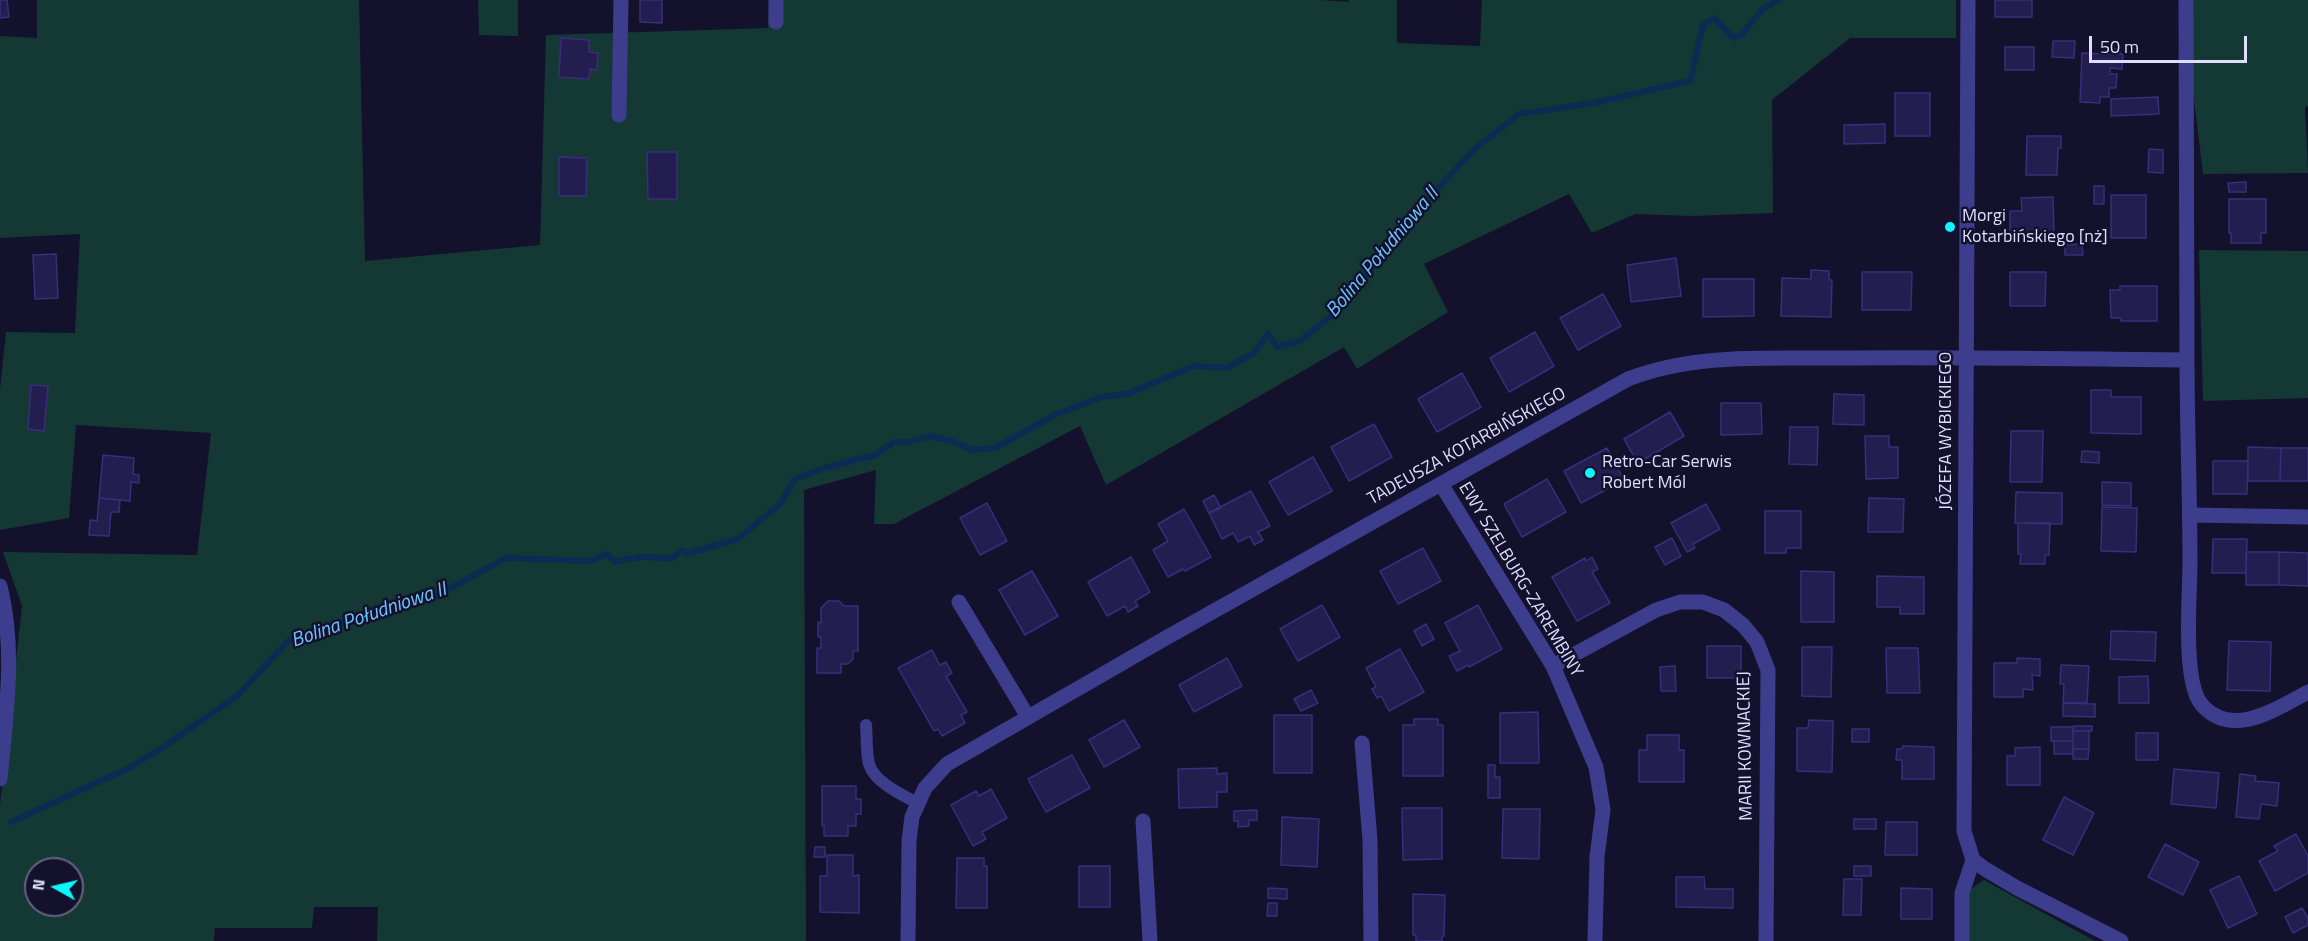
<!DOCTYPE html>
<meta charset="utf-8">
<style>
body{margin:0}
#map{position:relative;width:2308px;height:941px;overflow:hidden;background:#14112d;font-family:"Titillium Web",sans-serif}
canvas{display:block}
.north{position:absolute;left:24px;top:857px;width:60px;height:60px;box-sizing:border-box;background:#14112d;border:2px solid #656381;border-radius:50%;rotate:278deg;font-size:16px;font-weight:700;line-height:24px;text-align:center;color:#dfdeff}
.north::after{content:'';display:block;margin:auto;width:21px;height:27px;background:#0af7ff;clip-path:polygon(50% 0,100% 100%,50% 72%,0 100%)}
.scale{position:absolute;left:2089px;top:36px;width:158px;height:27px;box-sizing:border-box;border:3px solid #dfdeff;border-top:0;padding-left:8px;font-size:18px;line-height:21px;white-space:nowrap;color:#dfdeff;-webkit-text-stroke:4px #14112d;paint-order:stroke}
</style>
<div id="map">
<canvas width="2308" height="941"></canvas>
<div class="north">N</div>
<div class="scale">50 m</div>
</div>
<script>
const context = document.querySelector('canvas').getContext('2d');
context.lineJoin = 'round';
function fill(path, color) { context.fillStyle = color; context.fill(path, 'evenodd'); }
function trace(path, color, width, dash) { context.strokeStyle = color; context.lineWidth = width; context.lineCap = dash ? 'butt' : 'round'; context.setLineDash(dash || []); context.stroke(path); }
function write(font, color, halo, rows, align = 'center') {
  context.font = font + ' "Titillium Web",sans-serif'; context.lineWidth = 5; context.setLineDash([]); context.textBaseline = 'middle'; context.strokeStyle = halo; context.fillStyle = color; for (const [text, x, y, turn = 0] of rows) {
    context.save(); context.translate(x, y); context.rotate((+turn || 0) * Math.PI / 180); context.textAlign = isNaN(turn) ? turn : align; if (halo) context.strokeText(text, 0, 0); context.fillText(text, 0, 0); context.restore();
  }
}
const green = new Path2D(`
 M 37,0 L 359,0 L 365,261 L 540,245 L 546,35 L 768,28 L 769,0 L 1321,0 L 1348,2 L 1349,0 L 1397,0 L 1397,43 L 1480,46 L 1482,0 L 1956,0 L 1956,38 L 1850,38 L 1772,100 L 1773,213 L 1692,216 L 1635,214 L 1592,233 L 1569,194 L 1424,264 L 1448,312 L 1357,369 L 1344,347 L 1106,485 L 1080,426 L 894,524 L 874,524 L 876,470 L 804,490 L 806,941 L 377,941 L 378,907 L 314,907 L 312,928 L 215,928 L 214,941 L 0,941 L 0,805 L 22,606 L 3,552 L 197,555 L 211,433 L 76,425 L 69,518 L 0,530 L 0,389 L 6,332 L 75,333 L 80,234 L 0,238 L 0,36 L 37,38 ZM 36,869 L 72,869 L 72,905 L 36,905 Z
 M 478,0 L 518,0 L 518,36 L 479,35 Z
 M 2182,0 L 2308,0 L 2308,106 L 2305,107 L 2308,173 L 2203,174 Z
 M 2199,250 L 2308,251 L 2308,398 L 2203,401 Z
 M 1984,880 L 2095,941 L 1969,941 L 1969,890 Z`);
const stream = new Path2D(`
 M 11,822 L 129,768 L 165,746 L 238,695 L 289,640 L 363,615 L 434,597 L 506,558 L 590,561 L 607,554 L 615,562 C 633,556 652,556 671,559 L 681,551 L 689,553 L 738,539 L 780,504 L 795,479 L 824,468 L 875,455 L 894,442 L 909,442 L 929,436 L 952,441 L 972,450 L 995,448 L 1055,415 L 1101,397 L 1127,394 L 1194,366 L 1226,368 L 1254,353 L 1268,334 L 1277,347 L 1300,341 L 1335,313 L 1380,258 L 1401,227 L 1477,147 L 1519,114 L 1594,103 L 1690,81 L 1703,25 L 1714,18 L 1733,38 L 1742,34 L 1762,10 L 1778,0`);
const building = new Path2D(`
 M 0,0 L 7,0 L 9,17 L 0,18 Z
 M 640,0 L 662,0 L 662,23 L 640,22 Z
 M 1995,0 L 2032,0 L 2032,17 L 1995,17 Z
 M 561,38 L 589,40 L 589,52 L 598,53 L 597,70 L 590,69 L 589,79 L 559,77 Z
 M 2053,41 L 2075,41 L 2074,58 L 2052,57 Z
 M 2005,47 L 2034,47 L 2034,70 L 2005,70 Z
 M 2108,49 L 2120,49 L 2120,54 L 2123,54 L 2122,69 L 2110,68 L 2110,74 L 2117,74 L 2116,88 L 2109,88 L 2109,97 L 2100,97 L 2100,103 L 2080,102 L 2082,53 L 2108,54 Z
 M 1895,93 L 1930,93 L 1930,136 L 1895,136 Z
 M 2158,97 L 2159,114 L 2111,116 L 2111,99 Z
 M 1885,124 L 1885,143 L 1844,144 L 1844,125 Z
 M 2027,136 L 2061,136 L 2061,148 L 2058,148 L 2057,175 L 2026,175 Z
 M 2149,149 L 2163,150 L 2163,173 L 2148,172 Z
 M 647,152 L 677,152 L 677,199 L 648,199 Z
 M 559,157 L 587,158 L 586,196 L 559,196 Z
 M 2246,182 L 2246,192 L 2229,192 L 2228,183 Z
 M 2094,186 L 2104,186 L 2104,204 L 2094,204 Z
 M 2111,195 L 2146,195 L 2146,238 L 2111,238 Z
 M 2053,197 L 2054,237 L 2010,238 L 2010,211 L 2022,211 L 2021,198 Z
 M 2229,199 L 2266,199 L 2266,233 L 2261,233 L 2261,243 L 2231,243 L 2231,233 L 2229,233 Z
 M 2082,244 L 2083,255 L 2065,255 L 2065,245 Z
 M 56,254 L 58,298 L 35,299 L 33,255 Z
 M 1676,258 L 1681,296 L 1631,302 L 1627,265 Z
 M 1811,270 L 1829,271 L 1829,280 L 1832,280 L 1831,317 L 1781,316 L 1782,278 L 1811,279 Z
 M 1862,272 L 1912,272 L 1911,310 L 1862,310 Z
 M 2010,272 L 2046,272 L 2045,306 L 2010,306 Z
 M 1703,279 L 1754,279 L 1754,316 L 1703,317 Z
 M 2120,286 L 2157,286 L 2157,321 L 2121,321 L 2121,318 L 2111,318 L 2110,290 L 2120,290 Z
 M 1603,294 L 1621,326 L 1578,350 L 1560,318 Z
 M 1535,332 L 1554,366 L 1509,392 L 1490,358 Z
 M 1462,373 L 1481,407 L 1437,432 L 1418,399 Z
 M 31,385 L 48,386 L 44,431 L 28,429 Z
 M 2091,390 L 2111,390 L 2111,397 L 2141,397 L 2141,434 L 2091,433 Z
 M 1834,394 L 1864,395 L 1864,425 L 1833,424 Z
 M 1721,403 L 1761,403 L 1762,434 L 1721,435 Z
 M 1670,412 L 1684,436 L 1638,463 L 1624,439 Z
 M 1374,424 L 1392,457 L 1349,481 L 1331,447 Z
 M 1790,427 L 1818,427 L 1817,465 L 1789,464 Z
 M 2011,431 L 2043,431 L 2042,482 L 2010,482 Z
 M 1865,436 L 1889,436 L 1889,447 L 1898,447 L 1898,478 L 1866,479 Z
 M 2248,447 L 2281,448 L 2280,481 L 2248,481 Z
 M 1607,448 L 1624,480 L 1581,503 L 1564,471 Z
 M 2281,448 L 2308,448 L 2308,481 L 2280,481 Z
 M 2082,451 L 2099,452 L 2099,463 L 2081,462 Z
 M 103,455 L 134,458 L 133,474 L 139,475 L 139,483 L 131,482 L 130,501 L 99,498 Z
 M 1313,457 L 1332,491 L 1288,515 L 1269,482 Z
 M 2213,461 L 2248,461 L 2247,494 L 2213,494 Z
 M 1547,479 L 1566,512 L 1522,537 L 1504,504 Z
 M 2102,482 L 2131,483 L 2131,506 L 2102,505 Z
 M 1251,491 L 1270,526 L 1258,532 L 1263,540 L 1254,545 L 1250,536 L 1238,542 L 1233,533 L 1222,539 L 1209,513 Z
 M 2016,492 L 2062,493 L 2062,524 L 2015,523 Z
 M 1214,495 L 1221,508 L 1209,513 L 1203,501 Z
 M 99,498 L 120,500 L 119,512 L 111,512 L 109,536 L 89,535 L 90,520 L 97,521 Z
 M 1869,498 L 1904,499 L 1903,532 L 1868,532 Z
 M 987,503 L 1007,541 L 980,555 L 960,518 Z
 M 1706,504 L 1720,529 L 1693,544 L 1695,548 L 1687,552 L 1671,523 Z
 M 2102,507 L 2137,508 L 2136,552 L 2101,551 Z
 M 1184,509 L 1211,557 L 1185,571 L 1183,569 L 1168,577 L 1153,550 L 1168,541 L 1158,524 Z
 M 1765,511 L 1801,511 L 1801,548 L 1786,548 L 1786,553 L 1765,553 Z
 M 2018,523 L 2050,523 L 2049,555 L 2045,555 L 2045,564 L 2020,564 L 2021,554 L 2018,554 Z
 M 1672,538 L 1681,556 L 1665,565 L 1655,547 Z
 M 2213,539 L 2247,539 L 2246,573 L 2212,573 Z
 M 1423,548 L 1441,581 L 1398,604 L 1380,571 Z
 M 2246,552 L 2279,552 L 2279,585 L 2246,585 Z
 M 2279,552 L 2308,553 L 2308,586 L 2279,585 Z
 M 1131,557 L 1150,592 L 1135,601 L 1138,606 L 1128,612 L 1125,606 L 1107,616 L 1088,582 Z
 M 1592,557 L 1598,569 L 1592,572 L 1610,603 L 1577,621 L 1552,577 L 1585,558 L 1586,561 Z
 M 1032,571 L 1058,616 L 1025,635 L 999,590 Z
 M 1801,571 L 1834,572 L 1834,622 L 1801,622 Z
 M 1877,576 L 1924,577 L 1924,614 L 1900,614 L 1900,607 L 1877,607 Z
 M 828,601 L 839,601 L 844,606 L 858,606 L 858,651 L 853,651 L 853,659 L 848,664 L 841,664 L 841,673 L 817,673 L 817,648 L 821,648 L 821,637 L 818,637 L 818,622 L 821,623 L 821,608 Z
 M 1322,605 L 1340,637 L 1298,661 L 1280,629 Z
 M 1478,605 L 1502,649 L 1469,667 L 1468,665 L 1457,671 L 1449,656 L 1460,651 L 1445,623 Z
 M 1426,624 L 1434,639 L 1422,646 L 1414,631 Z
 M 2111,631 L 2156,632 L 2155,661 L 2110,659 Z
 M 2229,641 L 2271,642 L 2270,691 L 2227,690 Z
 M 1707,646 L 1741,646 L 1741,678 L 1707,678 Z
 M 1802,647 L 1832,647 L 1831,697 L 1802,696 Z
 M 1886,648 L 1918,648 L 1920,693 L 1887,693 Z
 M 1400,649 L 1424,692 L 1389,711 L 1381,696 L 1377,698 L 1372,689 L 1376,687 L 1366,668 Z
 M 932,650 L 940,665 L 946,662 L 952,673 L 946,676 L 967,712 L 961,715 L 965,723 L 942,736 L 938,729 L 934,731 L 898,668 Z
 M 1227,658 L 1242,686 L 1194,712 L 1179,685 Z
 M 2017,658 L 2040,659 L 2040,676 L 2032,675 L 2033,690 L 2023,689 L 2023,697 L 1994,697 L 1994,663 L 2017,663 Z
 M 2061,665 L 2089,666 L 2087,703 L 2063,703 L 2064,684 L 2060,684 Z
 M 1675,666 L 1676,691 L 1661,691 L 1660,667 Z
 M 2148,676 L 2149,703 L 2119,703 L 2119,677 Z
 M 1311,690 L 1318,703 L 1301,711 L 1294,699 Z
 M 2063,703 L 2095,704 L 2095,717 L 2063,716 Z
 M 1538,712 L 1539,763 L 1500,763 L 1500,713 Z
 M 1274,715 L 1312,715 L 1312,773 L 1274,773 Z
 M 1414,719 L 1438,719 L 1438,725 L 1443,725 L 1443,776 L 1403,776 L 1403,725 L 1414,725 Z
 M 1124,720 L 1140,747 L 1104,767 L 1089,740 Z
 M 1809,720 L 1833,721 L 1832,772 L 1797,771 L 1797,728 L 1808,728 Z
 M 2073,726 L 2092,726 L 2092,731 L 2073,731 Z
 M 2051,727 L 2073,727 L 2073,741 L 2051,741 Z
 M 1852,729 L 1869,729 L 1869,742 L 1852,742 Z
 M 2073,731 L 2089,731 L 2089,749 L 2073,749 Z
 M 2136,733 L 2158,733 L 2158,760 L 2136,760 Z
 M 1647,735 L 1679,735 L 1679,750 L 1684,750 L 1684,782 L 1639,782 L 1639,750 L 1647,750 Z
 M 2054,741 L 2073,741 L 2073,754 L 2054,754 Z
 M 1903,746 L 1934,747 L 1934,779 L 1902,779 L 1902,760 L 1896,760 L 1897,749 L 1902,749 Z
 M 2040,747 L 2040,785 L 2007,785 L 2007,756 L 2015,756 L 2015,748 Z
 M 2073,749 L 2089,749 L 2088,759 L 2073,759 Z
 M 1072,755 L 1090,788 L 1046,812 L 1028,779 Z
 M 1488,765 L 1495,765 L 1495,777 L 1500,777 L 1500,798 L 1488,798 Z
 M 1217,768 L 1217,774 L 1227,773 L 1227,792 L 1217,792 L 1217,807 L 1179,808 L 1178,769 Z
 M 2174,769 L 2219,773 L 2216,808 L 2171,804 Z
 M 2240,774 L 2256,776 L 2255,781 L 2279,783 L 2277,806 L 2261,804 L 2259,819 L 2236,817 Z
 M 822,786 L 856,786 L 856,799 L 861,799 L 861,814 L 856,814 L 856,826 L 848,826 L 848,836 L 824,836 L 824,826 L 822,826 Z
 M 991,789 L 1007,818 L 982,832 L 986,839 L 973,846 L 951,805 L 976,791 L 979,796 Z
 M 2064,797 L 2094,813 L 2073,855 L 2043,840 Z
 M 1402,808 L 1442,808 L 1442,859 L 1403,860 Z
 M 1503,809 L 1540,809 L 1539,859 L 1502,858 Z
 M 1257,810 L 1257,820 L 1249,820 L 1249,826 L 1238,827 L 1238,821 L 1234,821 L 1234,811 Z
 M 1282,817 L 1319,819 L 1317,867 L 1281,865 Z
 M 1854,819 L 1876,819 L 1876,829 L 1854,829 Z
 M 1886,822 L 1917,822 L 1917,855 L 1885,855 Z
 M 2296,834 L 2308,856 L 2308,873 L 2275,891 L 2259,861 L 2278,851 L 2274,846 Z
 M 2165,844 L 2199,862 L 2183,895 L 2148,877 Z
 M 815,847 L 825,847 L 825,857 L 814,857 Z
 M 827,855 L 853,855 L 853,876 L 859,875 L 859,913 L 820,912 L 820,876 L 827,876 Z
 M 957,858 L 984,858 L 984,866 L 987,866 L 987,908 L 956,908 Z
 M 1079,866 L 1110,866 L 1110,907 L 1079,907 Z
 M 1854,866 L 1871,866 L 1871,876 L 1854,876 Z
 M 2239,876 L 2257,914 L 2228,928 L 2210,890 Z
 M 1676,877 L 1704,877 L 1705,889 L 1733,889 L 1733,908 L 1676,907 Z
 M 1844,879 L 1862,879 L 1861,915 L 1843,915 Z
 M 1268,888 L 1287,889 L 1287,899 L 1268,898 Z
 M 1901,888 L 1932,889 L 1932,919 L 1901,919 Z
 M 1413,894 L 1445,895 L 1444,936 L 1442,936 L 1442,941 L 1416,941 L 1416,935 L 1413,935 Z
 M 1268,903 L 1277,903 L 1277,916 L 1267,916 Z
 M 2302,908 L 2308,918 L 2308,925 L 2293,933 L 2285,917 Z`);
const service = new Path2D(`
 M 866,725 C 867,737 866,752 869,764 C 875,783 901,794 917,803`);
const minor = new Path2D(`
 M 2186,0 C 2187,119 2186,239 2187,358 C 2187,427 2190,495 2190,563 C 2190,594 2182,683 2202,705 C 2232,739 2276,709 2308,692
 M 776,22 L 776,0
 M 619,115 L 621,0
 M 1441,484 L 1553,666 L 1596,767 L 1603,810 L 1597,857 L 1595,941
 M 2190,515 L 2308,517
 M 0,586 C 16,649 6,715 0,779
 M 959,602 L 1028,717
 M 1553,666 L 1656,610 L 1680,602 L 1703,602 L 1724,610 L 1743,625 L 1757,642 L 1768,670 L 1766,941
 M 1362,743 L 1370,840 L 1371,941
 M 1143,821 L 1150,941
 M 908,941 L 909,841 L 912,817 L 925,788 L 947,764 L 1164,639 L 1628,379 C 1698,352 1775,359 1849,358 C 1962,357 2074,359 2187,360
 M 1962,941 L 1962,893 L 1973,860`);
const tertiary = new Path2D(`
 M 1968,0 L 1964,831 L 1973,860 L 1985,869 L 2017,888 L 2121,941`);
const markers = [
 [1950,227,6,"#0af7ff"],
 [1590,473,6,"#0af7ff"]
];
const poiNames = [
 ["Morgi",1962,217],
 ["Kotarbińskiego [nż]",1962,238],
 ["Retro-Car Serwis",1602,463],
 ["Robert Mól",1602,484]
];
const streetNames = [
 ["JÓZEFA WYBICKIEGO",1947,431,-90],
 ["TADEUSZA KOTARBIŃSKIEGO",1467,447,-29],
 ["EWY SZELBURG-ZAREMBINY",1520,580,59],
 ["MARII KOWNACKIEJ",1746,746,-91]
];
const waterNames = [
 ["Bolina Południowa II",1383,253,-50],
 ["Bolina Południowa II",369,616,-19]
];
fill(green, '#143834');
trace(stream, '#0c2a52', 6);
fill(building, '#241d4f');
trace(building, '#392e7b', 1.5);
trace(service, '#3c3e8d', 12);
trace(minor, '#3c3e8d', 15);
trace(tertiary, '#3c3e8d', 15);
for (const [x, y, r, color] of markers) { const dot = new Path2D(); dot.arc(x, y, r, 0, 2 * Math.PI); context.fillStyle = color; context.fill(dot); trace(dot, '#14112d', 2); }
write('18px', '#dfdeff', '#14112d', poiNames, 'left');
write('18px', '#dfdeff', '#14112d', streetNames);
write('italic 20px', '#6cc5ff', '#14112d', waterNames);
</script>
